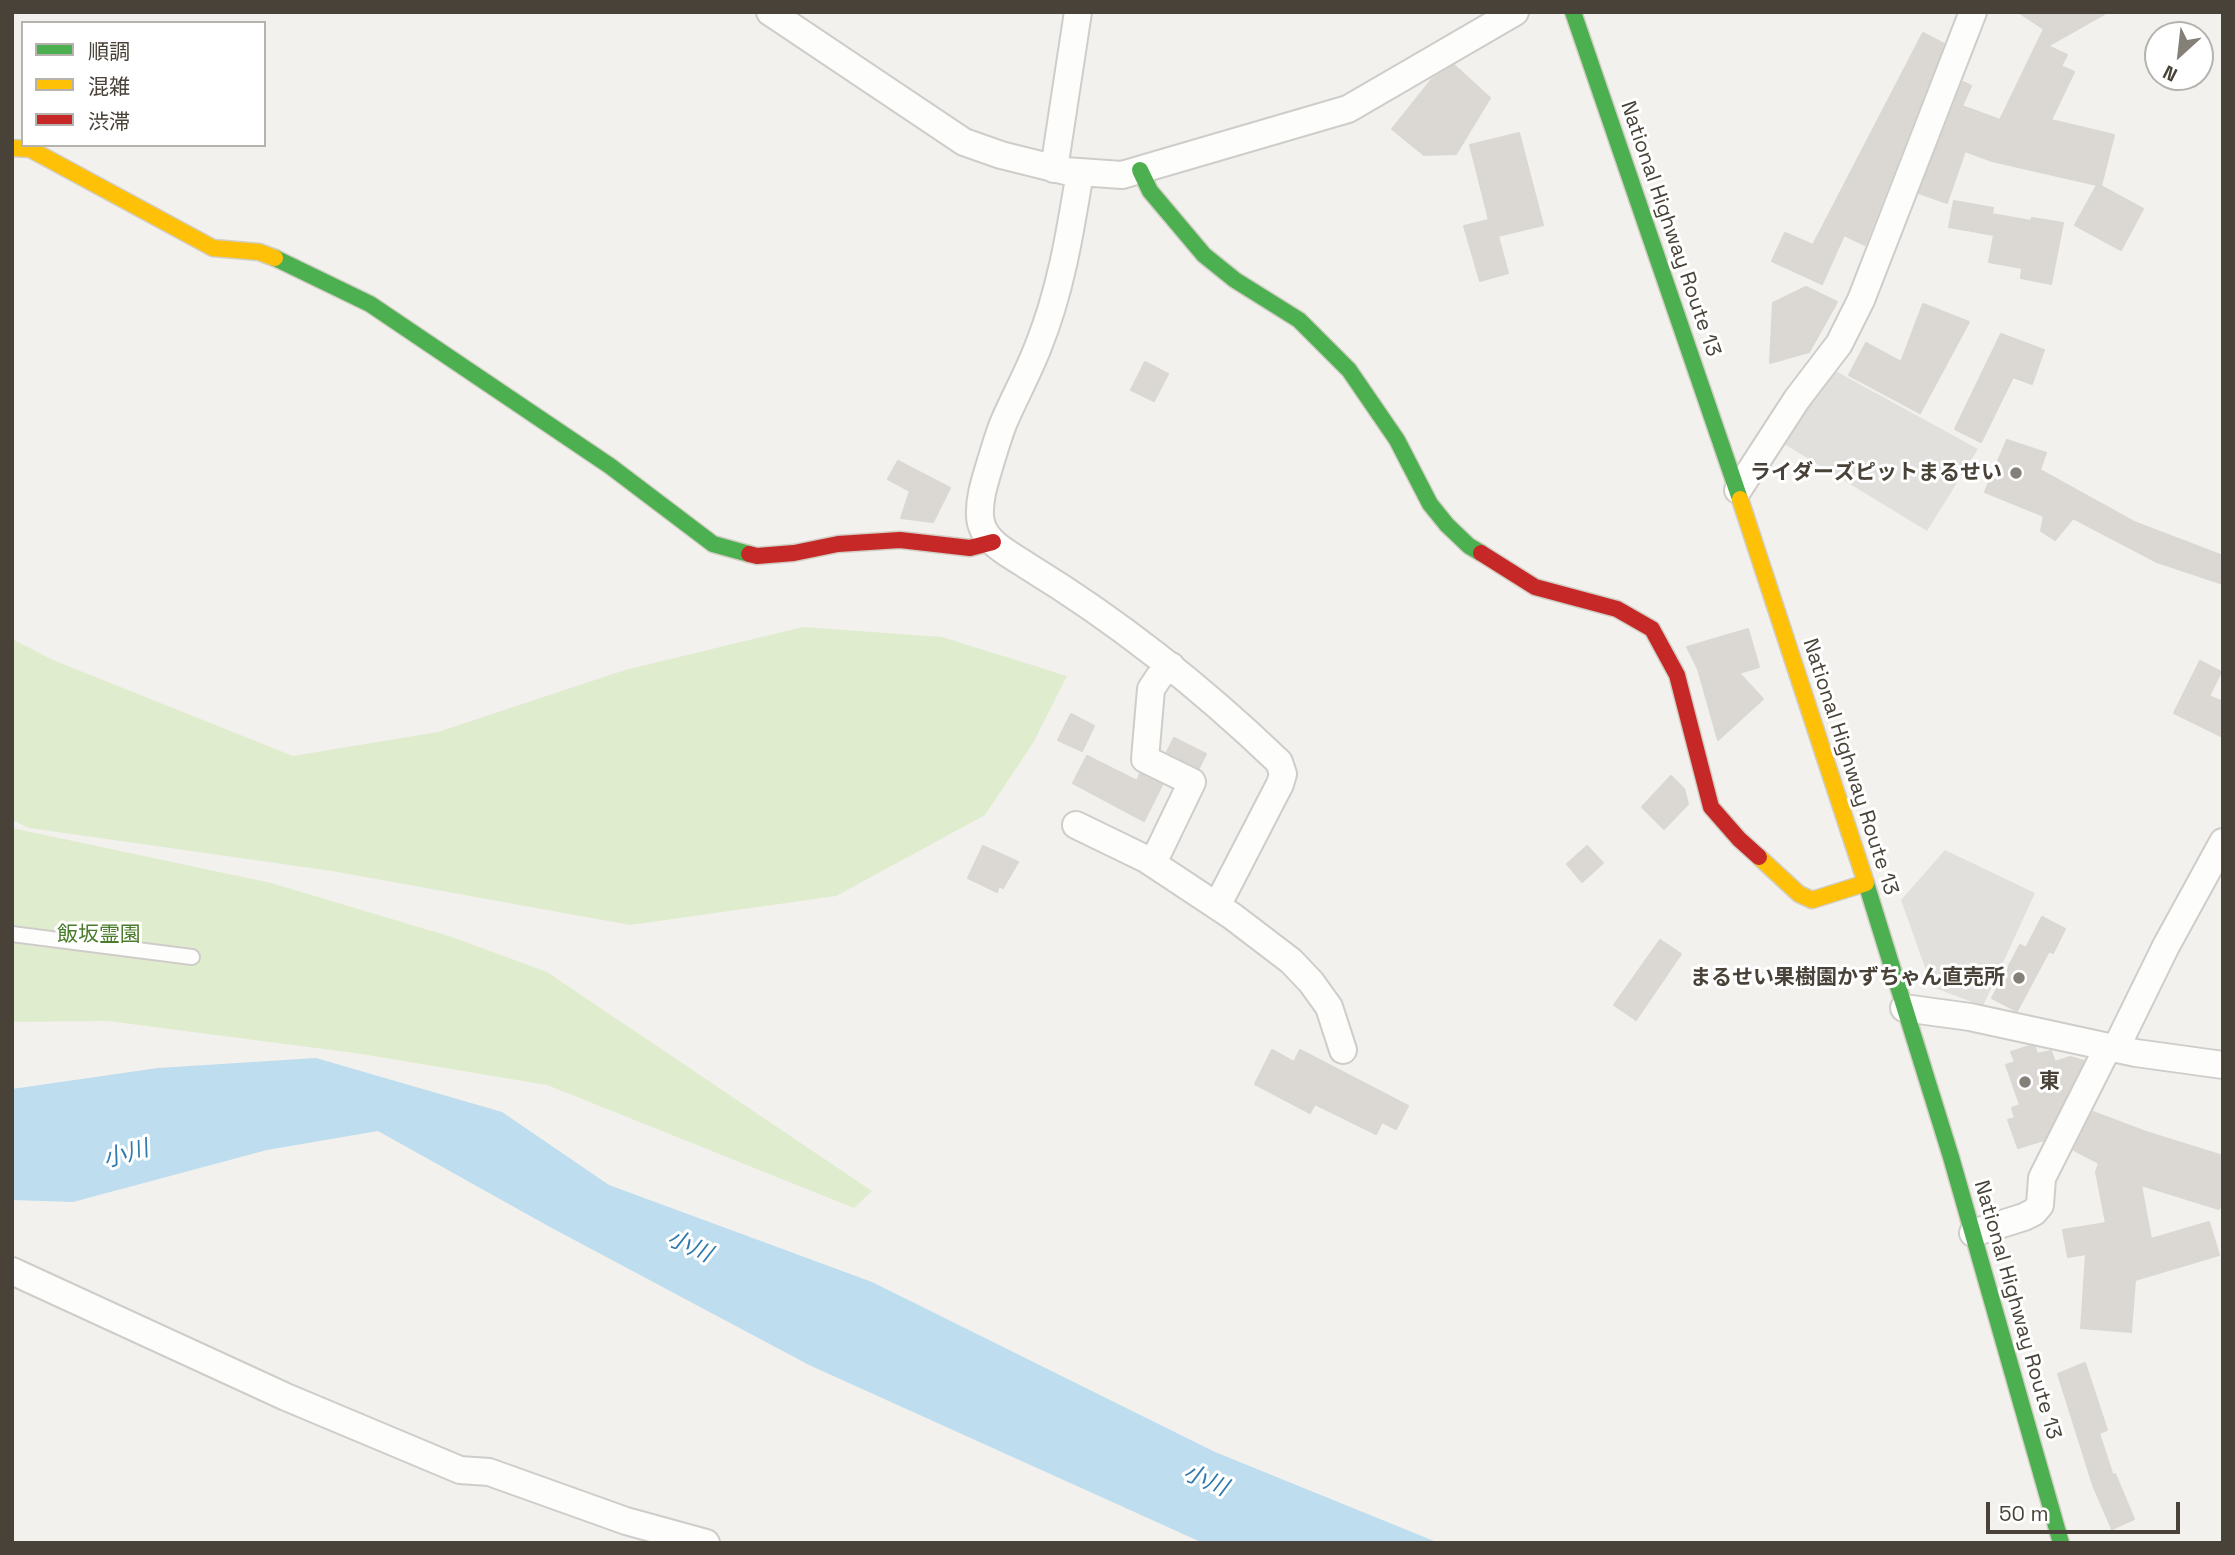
<!DOCTYPE html>
<meta charset="utf-8">
<style>
body{margin:0}
#map{position:relative;width:2235px;height:1555px;overflow:hidden;background:#f2f1ed;font-family:"Space Grotesk","Noto Sans JP",sans-serif}
canvas{display:block}
.frame{position:absolute;inset:0;border:14px solid #494238;pointer-events:none}
.legend{position:absolute;left:21px;top:21px;width:245px;height:126px;box-sizing:border-box;background:#fff;border:2px solid #b6b3af;margin:0;padding:9px 12px;list-style:none;font-size:21px;color:#494238}
.legend li{display:flex;align-items:center;gap:14px;height:35px}
.legend b{width:35px;border:2px solid #b6b3af}
.north{position:absolute;left:2144px;top:21px;width:70px;height:70px;box-sizing:border-box;background:#fff;border:2px solid #b6b3af;border-radius:50%;rotate:207deg;font-size:19px;font-weight:700;line-height:28px;text-align:center;color:#494238}
.north::after{content:'';display:block;margin:auto;width:24px;height:32px;background:#847f77;clip-path:polygon(50% 0,100% 100%,50% 72%,0 100%)}
.scale{position:absolute;left:1986px;top:1502px;width:194px;height:32px;box-sizing:border-box;border:4px solid #494238;border-top:0;padding-left:9px;font-size:21px;line-height:24px;white-space:nowrap;color:#494238;-webkit-text-stroke:5px #fff;paint-order:stroke}
</style>
<div id="map">
<canvas width="2235" height="1555"></canvas>
<div class="frame"></div>
<ul class="legend">
<li><b style="height:9px;background:#4caf50"></b>順調</li>
<li><b style="height:9px;background:#ffc107"></b>混雑</li>
<li><b style="height:9px;background:#c62828"></b>渋滞</li>
</ul>
<div class="north">N</div>
<div class="scale">50 m</div>
</div>
<script>
const context = document.querySelector('canvas').getContext('2d');
context.lineJoin = 'round';
function fill(path, color) { context.fillStyle = color; context.fill(path, 'evenodd'); }
function trace(path, color, width, dash) { context.strokeStyle = color; context.lineWidth = width; context.lineCap = dash ? 'butt' : 'round'; context.setLineDash(dash || []); context.stroke(path); }
function write(font, color, halo, rows, align = 'center') {
  context.font = font + ' "Space Grotesk","Noto Sans JP",sans-serif'; context.lineWidth = 6; context.setLineDash([]); context.textBaseline = 'middle'; context.strokeStyle = halo; context.fillStyle = color; for (const [text, x, y, turn = 0] of rows) {
    context.save(); context.translate(x, y); context.rotate((+turn || 0) * Math.PI / 180); context.textAlign = isNaN(turn) ? turn : align; if (halo) context.strokeText(text, 0, 0); context.fillText(text, 0, 0); context.restore();
  }
}
const green = new Path2D(`
 M 803,627 L 942,637 L 1067,676 L 1033,743 L 985,815 L 836,896 L 630,925 L 332,871 L 29,828 L 12,820 L 12,639 L 53,660 L 293,756 L 438,732 L 625,670 Z
 M 12,828 L 271,883 L 452,937 L 547,972 L 872,1191 L 854,1208 L 547,1085 L 362,1054 L 108,1021 L 12,1022 Z`);
const parking = new Path2D(`
 M 1832,369 L 1978,449 L 1927,531 L 1781,442 Z
 M 1945,850 L 2035,893 L 1983,1006 L 1932,987 L 1901,900 Z`);
const water = new Path2D(`
 M 316,1058 L 502,1112 L 609,1185 L 872,1282 L 1215,1452 L 1439,1543 L 1203,1543 L 809,1365 L 550,1227 L 378,1131 L 267,1150 L 73,1202 L 12,1200 L 12,1089 L 158,1068 Z`);
const building = new Path2D(`
 M 2018,12 L 2108,12 L 2048,46 L 2067,55 L 2061,66 L 2074,72 L 2051,120 L 2114,135 L 2101,186 L 2143,209 L 2121,250 L 2075,225 L 2097,185 L 1992,161 L 1965,151 L 1947,203 L 1919,193 L 1963,82 L 1971,86 L 1962,106 L 2000,120 L 2044,29 Z
 M 1923,33 L 1944,44 L 1865,245 L 1844,235 L 1822,284 L 1772,261 L 1785,233 L 1813,245 Z
 M 1454,65 L 1490,98 L 1456,154 L 1424,155 L 1392,129 L 1432,79 Z
 M 1519,133 L 1543,225 L 1498,236 L 1508,273 L 1480,281 L 1464,226 L 1489,220 L 1470,145 Z
 M 1954,201 L 1993,208 L 1992,214 L 2031,221 L 2032,218 L 2063,223 L 2051,284 L 2021,278 L 2022,268 L 1989,262 L 1994,235 L 1949,227 Z
 M 1806,287 L 1837,302 L 1809,352 L 1770,363 L 1773,303 Z
 M 1923,304 L 1969,322 L 1920,413 L 1849,375 L 1866,343 L 1901,362 Z
 M 2001,334 L 2044,350 L 2032,384 L 2013,377 L 1981,442 L 1955,429 Z
 M 1145,362 L 1168,374 L 1154,401 L 1131,390 Z
 M 2007,440 L 2046,453 L 2040,470 L 2134,522 L 2223,556 L 2223,584 L 2157,562 L 2073,518 L 2055,540 L 2041,531 L 2044,516 L 1985,492 Z
 M 898,461 L 950,488 L 933,522 L 901,518 L 910,491 L 888,479 Z
 M 1748,629 L 1759,667 L 1739,673 L 1763,699 L 1718,740 L 1698,669 L 1687,647 Z
 M 2200,661 L 2221,672 L 2209,696 L 2223,702 L 2223,737 L 2174,713 Z
 M 1071,714 L 1094,726 L 1082,751 L 1058,740 Z
 M 1174,738 L 1206,754 L 1199,768 L 1167,752 Z
 M 1087,756 L 1137,781 L 1140,774 L 1162,785 L 1144,821 L 1073,783 Z
 M 1671,776 L 1684,789 L 1688,804 L 1664,829 L 1642,807 Z
 M 983,846 L 1018,862 L 1003,888 L 999,886 L 997,892 L 968,878 Z
 M 1587,846 L 1603,863 L 1582,882 L 1567,864 Z
 M 2042,917 L 2065,929 L 2053,953 L 2049,951 L 2017,1011 L 1992,998 L 2020,945 L 2026,948 Z
 M 1660,940 L 1681,954 L 1636,1020 L 1614,1005 Z
 M 2030,1046 L 2035,1047 L 2037,1054 L 2051,1051 L 2055,1062 L 2070,1057 L 2084,1061 L 2044,1140 L 2018,1148 L 2008,1120 L 2015,1118 L 2012,1108 L 2020,1105 L 2006,1065 L 2015,1062 L 2011,1052 Z
 M 1272,1050 L 1294,1062 L 1300,1050 L 1408,1106 L 1396,1129 L 1382,1122 L 1376,1134 L 1315,1104 L 1310,1113 L 1255,1084 Z
 M 2093,1112 L 2146,1132 L 2223,1156 L 2223,1197 L 2219,1209 L 2141,1185 L 2151,1239 L 2209,1222 L 2219,1255 L 2135,1280 L 2131,1332 L 2081,1328 L 2086,1254 L 2068,1257 L 2063,1230 L 2106,1223 L 2096,1172 L 2099,1163 L 2074,1150 Z
 M 2085,1363 L 2107,1430 L 2099,1433 L 2113,1476 L 2115,1474 L 2134,1519 L 2112,1529 L 2093,1485 L 2058,1374 Z`);
const lane = new Path2D(`
 M 12,934 L 192,957`);
const street = new Path2D(`
 M 770,12 L 964,142 L 1001,155 L 1065,171 L 1122,175 L 1348,109 L 1515,12
 M 1054,169 L 1078,12
 M 1080,172 C 1070,233 1061,290 1038,347 C 1028,373 1014,398 1003,424 C 998,437 994,451 990,464 C 985,481 979,498 980,516 C 981,542 1010,554 1029,567 C 1122,624 1201,687 1279,762 L 1283,774 L 1280,784 L 1217,906
 M 1738,490 L 1797,399 L 1839,344 L 1861,300 L 1973,12
 M 1076,825 L 1146,859 L 1232,916 L 1291,961 L 1311,982 L 1329,1007 L 1343,1050
 M 1153,863 L 1192,782 L 1145,759 L 1151,689 L 1159,677 L 1171,666
 M 1904,1008 L 1970,1017 L 2136,1053 L 2223,1065
 M 2116,1048 L 2166,946 L 2223,842
 M 1973,1233 L 2024,1217 L 2034,1212 L 2040,1205 L 2042,1178 L 2108,1047
 M 12,1271 L 286,1397 L 460,1470 L 489,1472 L 626,1521 L 706,1543`);
const fast = new Path2D(`
 M 1573,12 L 1740,499
 M 1140,170 L 1150,191 L 1204,255 L 1235,280 L 1299,320 L 1349,370 L 1397,440 L 1430,504 L 1447,525 L 1469,546 L 1481,553
 M 275,258 L 370,304 L 610,466 L 713,544 L 749,554
 M 1866,883 L 1951,1157 L 2061,1543`);
const slow = new Path2D(`
 M 12,148 L 30,149 L 213,248 L 259,252 L 275,258
 M 1740,499 L 1866,883
 M 1759,857 L 1799,894 L 1812,900 L 1866,883`);
const jam = new Path2D(`
 M 1481,553 L 1535,587 L 1617,609 L 1652,629 L 1677,675 L 1711,807 L 1739,839 L 1759,857
 M 749,554 L 757,556 L 794,553 L 838,544 L 900,540 L 970,548 L 993,542`);
const markers = [
 [2016,473,7,"#847f77"],
 [2019,978,7,"#847f77"],
 [2025,1082,7,"#847f77"]
];
const streetNames = [
 ["National Highway Route 13",1670,229,71],
 ["National Highway Route 13",1850,767,72],
 ["National Highway Route 13",2017,1310,74]
];
const poiNames = [
 ["ライダーズピットまるせい",2002,473],
 ["まるせい果樹園かずちゃん直売所",2005,978],
 ["東",2039,1082,"left"]
];
const parkNames = [
 ["飯坂霊園",99,935]
];
const waterNames = [
 ["小川",126,1155,-16],
 ["小川",689,1247,24],
 ["小川",1205,1481,23]
];
fill(green, '#e0ecce');
fill(parking, '#e2e0dc');
fill(water, '#beddef');
fill(building, '#dbd8d4');
trace(building, '#dad8d3', 2);
trace(lane, '#cfcdc9', 18);
trace(street, '#cfcdc9', 30);
trace(fast, '#d1cec4', 19);
trace(slow, '#d1cec4', 19);
trace(jam, '#d1cec4', 19);
trace(lane, '#fdfdfc', 14);
trace(street, '#fdfdfc', 26);
trace(fast, '#4caf50', 16);
trace(slow, '#ffc107', 16);
trace(jam, '#c62828', 16);
for (const [x, y, r, color] of markers) { const dot = new Path2D(); dot.arc(x, y, r, 0, 2 * Math.PI); context.fillStyle = color; context.fill(dot); trace(dot, '#fff', 2.5); }
write('21px', '#494238', '#fff', streetNames);
write('bold 21px', '#494238', '#fff', poiNames, 'right');
write('21px', '#4b7c2b', '#fff', parkNames);
write('italic 23px', '#2f7aad', '#fff', waterNames);
</script>
